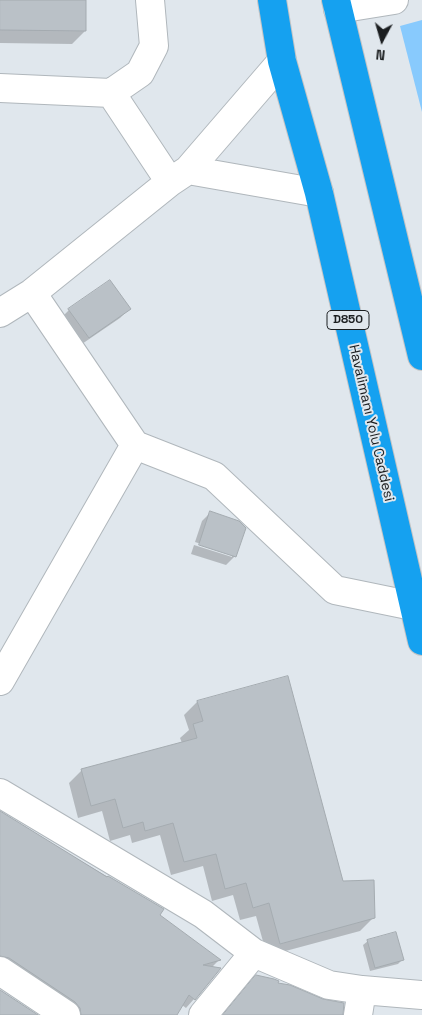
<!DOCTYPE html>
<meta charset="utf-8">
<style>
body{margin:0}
#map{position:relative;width:422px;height:1015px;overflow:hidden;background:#e0e7ed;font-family:"Space Grotesk",sans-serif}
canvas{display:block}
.north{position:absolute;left:357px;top:15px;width:50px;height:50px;-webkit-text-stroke:4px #e0e7ed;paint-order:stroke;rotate:186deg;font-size:14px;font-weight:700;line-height:20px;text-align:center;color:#1b1e20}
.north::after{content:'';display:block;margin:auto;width:18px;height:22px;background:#1b1e20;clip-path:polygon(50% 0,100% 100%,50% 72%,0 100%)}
</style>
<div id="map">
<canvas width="422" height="1015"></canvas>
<div class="north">N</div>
</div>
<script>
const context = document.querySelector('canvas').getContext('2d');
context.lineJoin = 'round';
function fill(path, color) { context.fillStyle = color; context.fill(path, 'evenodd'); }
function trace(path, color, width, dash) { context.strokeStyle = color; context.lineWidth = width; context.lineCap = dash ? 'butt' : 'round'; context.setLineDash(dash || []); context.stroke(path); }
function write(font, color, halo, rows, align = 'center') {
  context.font = font + ' "Space Grotesk",sans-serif'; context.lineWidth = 4; context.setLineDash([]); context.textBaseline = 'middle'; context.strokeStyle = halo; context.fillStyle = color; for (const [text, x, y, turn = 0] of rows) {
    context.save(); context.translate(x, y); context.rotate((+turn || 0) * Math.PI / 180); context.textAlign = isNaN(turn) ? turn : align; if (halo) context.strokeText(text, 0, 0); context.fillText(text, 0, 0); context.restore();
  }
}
const green = new Path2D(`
 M 422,20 L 422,112 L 400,26 Z`);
const shadow = new Path2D(`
 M 0,0 L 85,0 L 85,31 L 72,44 L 0,43 Z
 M 109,282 L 129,309 L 120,318 L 79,346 L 60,319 L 69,310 Z
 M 210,513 L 235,556 L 226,565 L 191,554 L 194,545 L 232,557 L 232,554 L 195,542 L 202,521 Z
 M 197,702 L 342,882 L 373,918 L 360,931 L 267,956 L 256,916 L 240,920 L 233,895 L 212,901 L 203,866 L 171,875 L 160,835 L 132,843 L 130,835 L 110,841 L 102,811 L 78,818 L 69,783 L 82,770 L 182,743 L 180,738 L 189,730 L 184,715 Z
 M 0,813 L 162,909 L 159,916 L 219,960 L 212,967 L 194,999 L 186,1008 L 182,1005 L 175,1015 L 70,1015 L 0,966 Z
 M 368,941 L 402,960 L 398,964 L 370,971 L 363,945 Z`);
const building = new Path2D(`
 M 0,0 L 86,0 L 86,31 L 0,30 Z
 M 110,280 L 131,309 L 89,338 L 68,309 Z
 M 210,511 L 239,521 L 246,528 L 236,557 L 199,545 Z
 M 288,676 L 343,881 L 374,880 L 375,918 L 280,944 L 269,903 L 253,908 L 246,883 L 225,889 L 216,854 L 184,862 L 173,823 L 145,831 L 143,822 L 123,828 L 115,799 L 91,806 L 81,769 L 197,738 L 193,724 L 203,721 L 197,701 Z
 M 0,811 L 107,877 L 108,876 L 164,909 L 160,915 L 221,960 L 203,965 L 221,968 L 195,1000 L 189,995 L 177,1015 L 81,1015 L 80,1008 L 75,1002 L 9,958 L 0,956 Z
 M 396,932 L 404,960 L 375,968 L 367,940 Z
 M 256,975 L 274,979 L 279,981 L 278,983 L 290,985 L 323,999 L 344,1003 L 343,1015 L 223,1015 Z
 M 0,990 L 38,1015 L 0,1015 Z`);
const minor = new Path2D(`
 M 338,9 L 394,0
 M 0,88 L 111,93 L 170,182
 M 111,93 L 140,73 L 154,46 L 150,0
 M 188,170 L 319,193
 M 32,293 L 135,445 L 214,476 L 335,590 L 413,606
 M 0,313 L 32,293 L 170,182 L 188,170 L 282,61
 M 0,681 L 135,445
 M 0,793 L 203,914 L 254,953 L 329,985 L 362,990 L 422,995
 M 0,971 L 66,1015
 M 203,1015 L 254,953
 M 358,1015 L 362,990`);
const highway = new Path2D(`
 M 272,0 L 282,61 L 319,193 L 422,641
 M 336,0 L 422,356`);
const shields = [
 [348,320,42]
];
const shieldNames = [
 ["D850",348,320]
];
const streetNames = [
 ["Havalimanı Yolu Caddesi",371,423,77]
];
fill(green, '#88cafd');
fill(shadow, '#0003');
fill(building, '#bac1c7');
trace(building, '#a4abb0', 1);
trace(minor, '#b0b7bc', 30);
trace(highway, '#c4c4c5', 30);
trace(minor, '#fff', 28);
trace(highway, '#15a1f0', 28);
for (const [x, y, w] of shields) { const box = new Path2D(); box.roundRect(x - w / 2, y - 9.5, w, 19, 4); context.fillStyle = '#e0e7ed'; context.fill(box); trace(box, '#1b1e20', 1); }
write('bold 12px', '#1b1e20', null, shieldNames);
write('14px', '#1b1e20', '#e0e7ed', streetNames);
</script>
